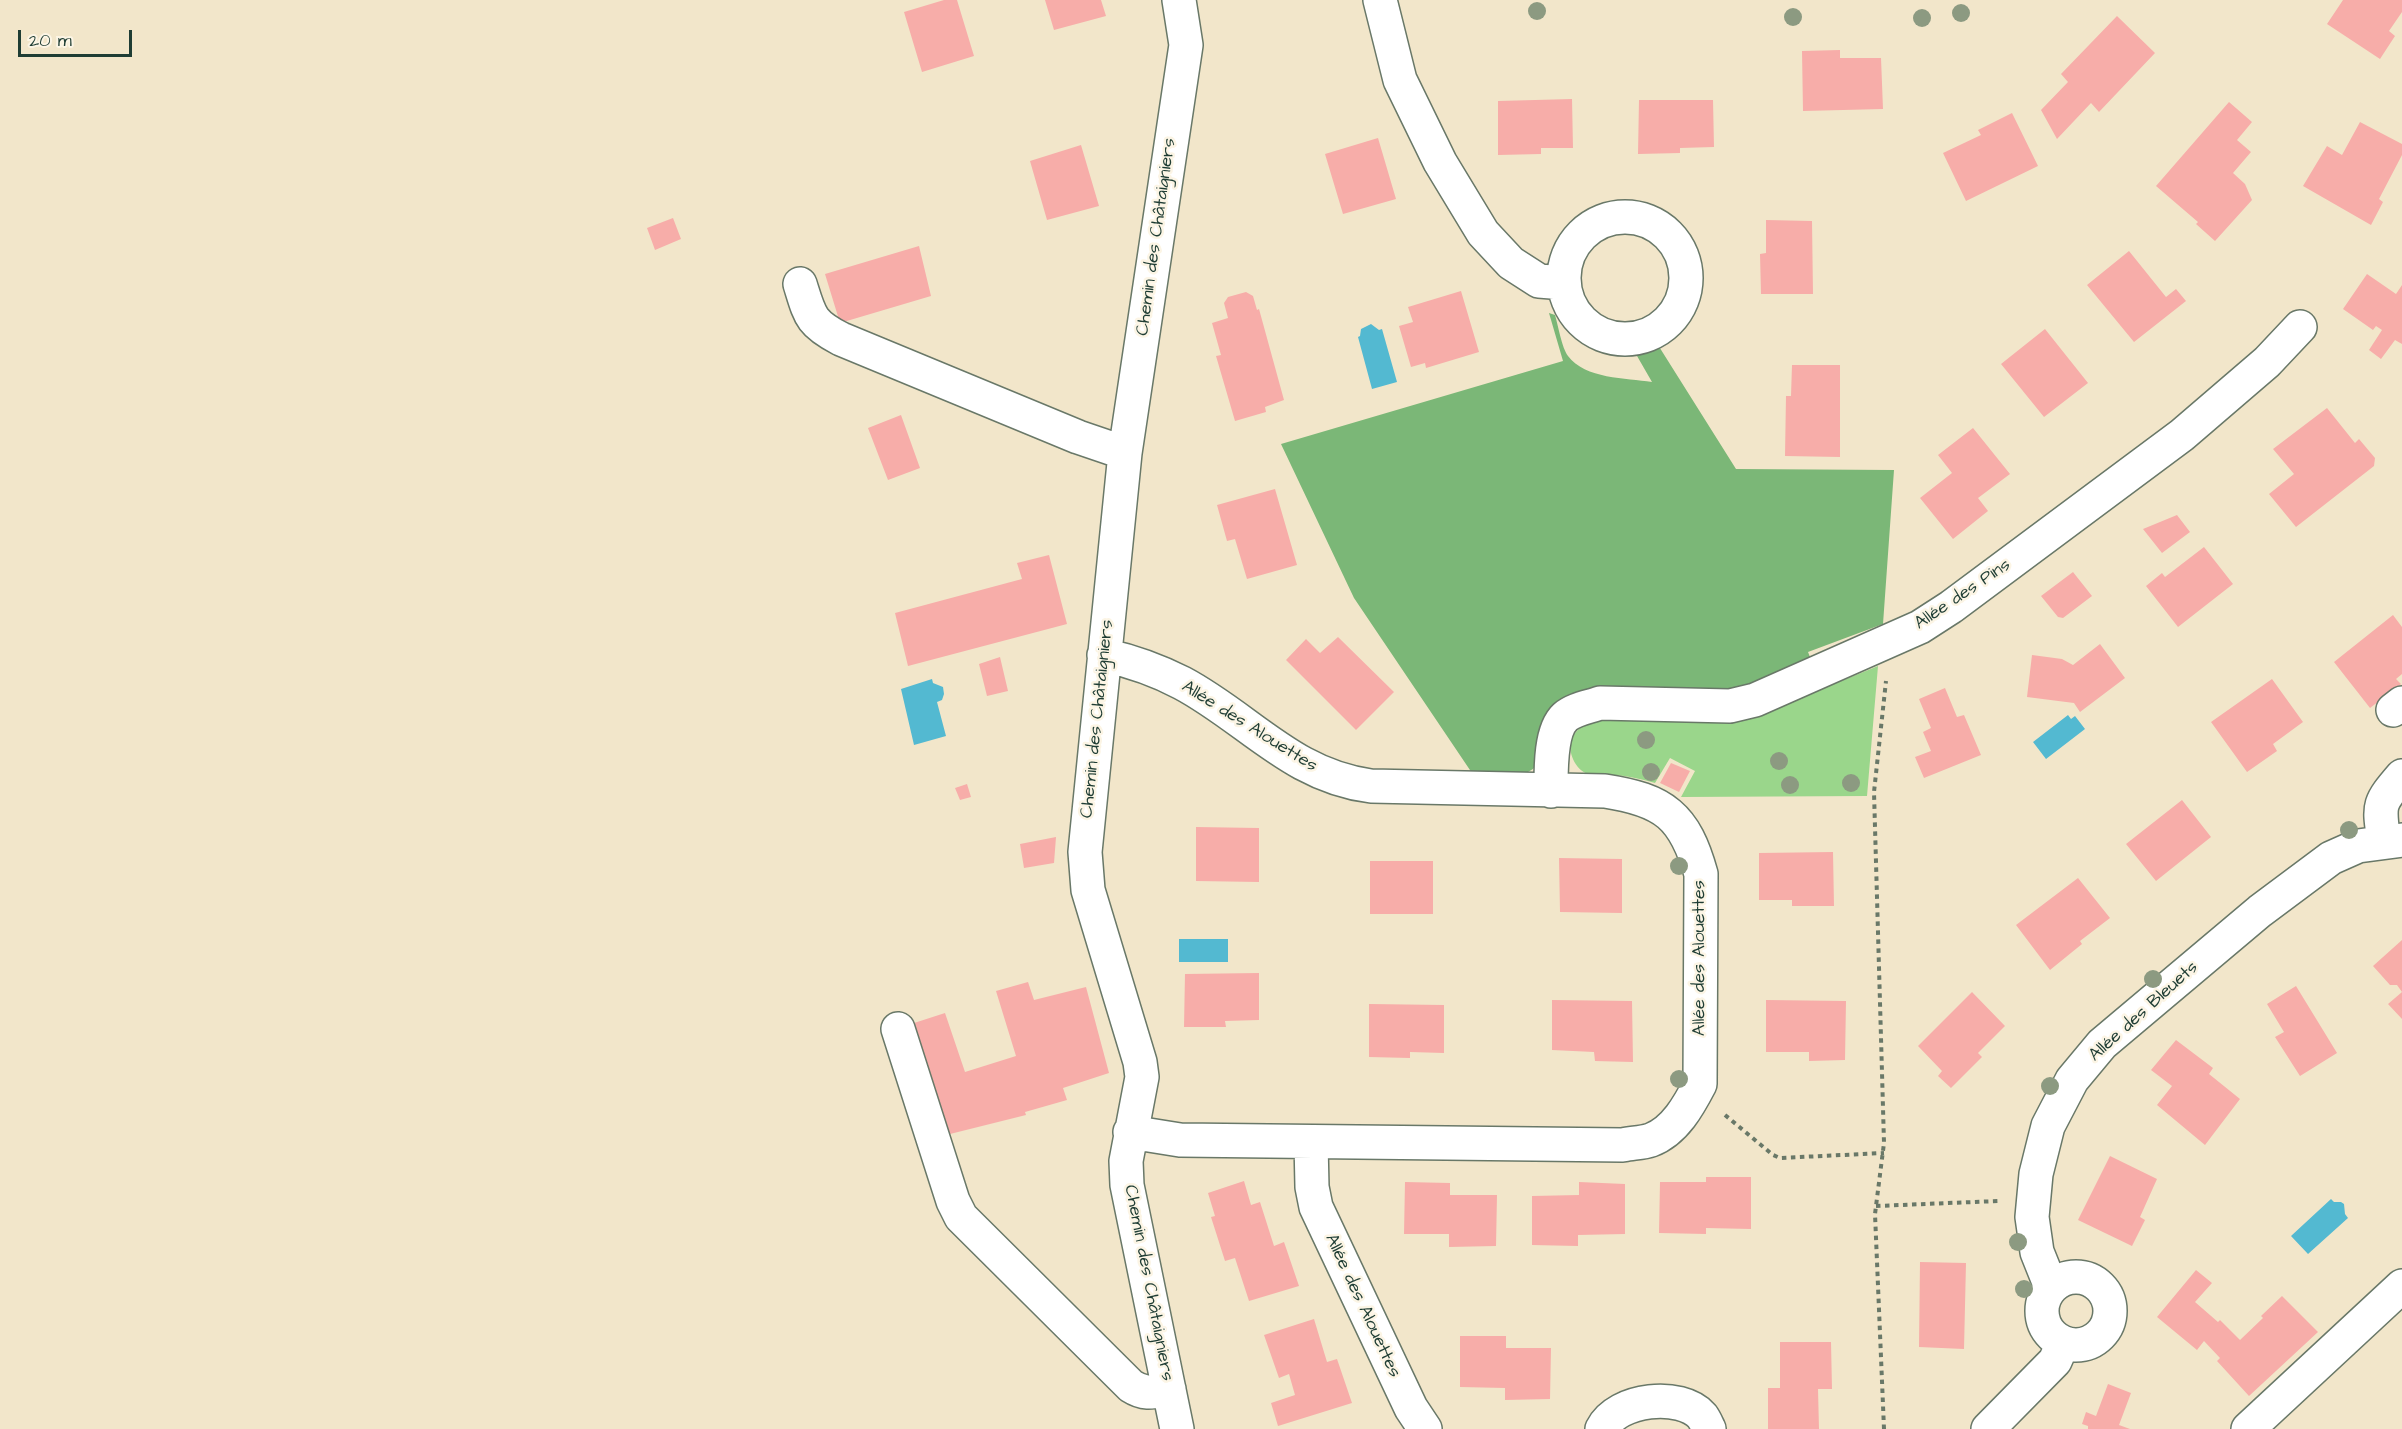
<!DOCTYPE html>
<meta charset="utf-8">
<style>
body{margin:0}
#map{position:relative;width:2402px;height:1429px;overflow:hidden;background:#f2e6ca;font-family:"Architects Daughter",sans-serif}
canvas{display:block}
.scale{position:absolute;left:18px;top:30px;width:114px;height:27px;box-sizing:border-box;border:3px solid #1f3d34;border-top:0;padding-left:8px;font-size:18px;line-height:21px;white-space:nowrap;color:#1f3d34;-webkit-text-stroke:4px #fcf5e5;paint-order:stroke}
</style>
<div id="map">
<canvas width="2402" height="1429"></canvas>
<div class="scale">20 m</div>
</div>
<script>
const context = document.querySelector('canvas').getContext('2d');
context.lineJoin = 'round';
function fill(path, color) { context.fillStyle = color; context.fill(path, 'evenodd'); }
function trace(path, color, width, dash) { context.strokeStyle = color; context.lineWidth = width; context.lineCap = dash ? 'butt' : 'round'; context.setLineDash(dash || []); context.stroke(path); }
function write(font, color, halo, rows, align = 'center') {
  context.font = font + ' "Architects Daughter",sans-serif'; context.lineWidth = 5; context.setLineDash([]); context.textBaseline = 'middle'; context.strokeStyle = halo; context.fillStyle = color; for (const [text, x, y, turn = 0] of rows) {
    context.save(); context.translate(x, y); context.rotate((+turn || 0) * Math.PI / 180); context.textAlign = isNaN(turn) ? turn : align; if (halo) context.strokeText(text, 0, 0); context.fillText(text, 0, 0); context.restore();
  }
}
const green = new Path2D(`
 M 1878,666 L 1867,796 L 1681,797 L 1695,771 L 1670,758 L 1655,783 C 1642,779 1628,776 1614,775 C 1607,775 1598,776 1591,775 C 1577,772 1568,755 1571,742 C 1575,727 1589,722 1602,719 L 1748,719 Z`);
const forest = new Path2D(`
 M 1549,313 L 1555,315 C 1558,325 1562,348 1568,356 C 1585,379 1626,378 1652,382 L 1633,349 L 1658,345 L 1736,469 L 1894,470 L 1883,624 L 1808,652 L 1812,662 L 1734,691 L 1599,689 L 1533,769 L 1523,775 L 1474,776 L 1354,598 L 1281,444 L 1563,361 Z`);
const water = new Path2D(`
 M 1371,324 L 1379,330 L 1382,329 L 1397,382 L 1372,389 L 1358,337 L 1360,336 L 1361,329 Z
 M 932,679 L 933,683 L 943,687 L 944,694 L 942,700 L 937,702 L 946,736 L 914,745 L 901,689 Z
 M 2068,715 L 2071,719 L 2075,716 L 2085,729 L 2046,759 L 2033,742 Z
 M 1179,939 L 1228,939 L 1228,962 L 1179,962 Z
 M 2331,1199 L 2334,1202 L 2341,1202 L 2344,1204 L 2345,1214 L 2348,1218 L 2308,1254 L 2291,1236 Z`);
const building = new Path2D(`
 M 944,0 L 957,0 L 974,56 L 922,72 L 904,12 Z
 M 1045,0 L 1101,0 L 1106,16 L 1054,30 Z
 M 2343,0 L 2402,0 L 2402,12 L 2389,31 L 2395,36 L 2380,59 L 2327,24 Z
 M 2117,16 L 2155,53 L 2099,112 L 2091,103 L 2057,139 L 2041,110 L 2068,82 L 2061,74 Z
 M 1840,50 L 1840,58 L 1881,58 L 1883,109 L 1803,111 L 1802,51 Z
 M 1572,99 L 1573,148 L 1541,148 L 1541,154 L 1498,155 L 1498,101 Z
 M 1639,100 L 1713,100 L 1714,147 L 1680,148 L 1680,153 L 1638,154 Z
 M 2229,102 L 2252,122 L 2237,140 L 2251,152 L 2233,173 L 2245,184 L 2252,200 L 2215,241 L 2196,224 L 2198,222 L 2156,186 Z
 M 2012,113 L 2038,166 L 1966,201 L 1943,153 L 1981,135 L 1978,130 Z
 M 2360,122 L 2402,144 L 2402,155 L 2379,199 L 2383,202 L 2371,225 L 2303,186 L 2327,146 L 2342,155 Z
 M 1378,138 L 1396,199 L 1343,214 L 1325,154 Z
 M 1081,145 L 1099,206 L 1047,220 L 1030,161 Z
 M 673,218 L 681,239 L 655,250 L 647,228 Z
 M 1766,220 L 1812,221 L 1813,294 L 1761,294 L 1760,254 L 1766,253 Z
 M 919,246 L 931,296 L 840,323 L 825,274 Z
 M 2129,251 L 2166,297 L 2176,289 L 2186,301 L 2134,342 L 2087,285 Z
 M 2367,274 L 2396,294 L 2402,285 L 2402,344 L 2395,340 L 2381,359 L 2369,350 L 2382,330 L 2376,326 L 2373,330 L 2343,309 Z
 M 1461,291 L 1479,352 L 1426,368 L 1425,363 L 1411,367 L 1399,326 L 1413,322 L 1408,307 Z
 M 1246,292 L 1253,296 L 1257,310 L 1259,309 L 1284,400 L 1265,407 L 1266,412 L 1235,421 L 1216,356 L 1221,355 L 1212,323 L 1228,318 L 1224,303 L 1228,297 Z
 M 2045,329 L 2088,383 L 2044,417 L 2001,364 Z
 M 1792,365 L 1840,365 L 1840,457 L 1785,456 L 1786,396 L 1791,396 Z
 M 2327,408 L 2355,443 L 2359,439 L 2375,458 L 2374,466 L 2296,527 L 2269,494 L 2294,474 L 2273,449 Z
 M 901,415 L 920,468 L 888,480 L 868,428 Z
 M 1973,428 L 2010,474 L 1978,498 L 1988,511 L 1953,539 L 1920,498 L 1952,473 L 1938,455 Z
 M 1275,489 L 1297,565 L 1247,579 L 1235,539 L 1227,541 L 1217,505 Z
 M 2177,515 L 2190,532 L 2162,553 L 2143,529 Z
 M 2204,547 L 2233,584 L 2178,627 L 2146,586 L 2162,573 L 2165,577 Z
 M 1049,555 L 1067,624 L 908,666 L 895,613 L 1022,579 L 1017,563 Z
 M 2073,572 L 2092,596 L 2063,618 L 2058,617 L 2041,596 Z
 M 2393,615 L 2402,627 L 2402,674 L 2396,679 L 2401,684 L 2370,708 L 2334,662 Z
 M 1338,637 L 1394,692 L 1356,730 L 1286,660 L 1306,639 L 1320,653 Z
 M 2100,644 L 2125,678 L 2080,712 L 2074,703 L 2027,697 L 2032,655 L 2062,659 L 2073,665 Z
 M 1000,657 L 1008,691 L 987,696 L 979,664 Z
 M 2272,679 L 2303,722 L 2273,744 L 2277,751 L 2247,772 L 2211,722 Z
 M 1945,688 L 1957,717 L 1964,715 L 1981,755 L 1924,778 L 1915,757 L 1931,751 L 1923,732 L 1931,728 L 1919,699 Z
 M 1671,763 L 1690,771 L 1679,792 L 1660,783 Z
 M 967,784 L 971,797 L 960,800 L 955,788 Z
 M 2182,800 L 2211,837 L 2156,881 L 2126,844 Z
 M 1196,827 L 1259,828 L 1259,882 L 1196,881 Z
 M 1056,837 L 1054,863 L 1024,868 L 1020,844 Z
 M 1833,852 L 1834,906 L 1792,906 L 1792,900 L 1759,900 L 1759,853 Z
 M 1559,858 L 1622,859 L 1622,913 L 1560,912 Z
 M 1370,861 L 1433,861 L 1433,914 L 1370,914 Z
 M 2078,878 L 2110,918 L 2080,941 L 2082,944 L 2050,970 L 2016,925 Z
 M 2402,940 L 2402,992 L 2397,985 L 2390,985 L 2373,966 Z
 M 1259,973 L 1259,1020 L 1225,1021 L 1226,1027 L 1184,1027 L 1185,974 Z
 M 1028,982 L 1034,1000 L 1086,987 L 1109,1073 L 1063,1088 L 1067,1100 L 1025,1112 L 1026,1115 L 946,1135 L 911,1024 L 945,1013 L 965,1072 L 1016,1056 L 996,991 Z
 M 2296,986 L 2337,1053 L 2300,1076 L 2275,1037 L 2284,1032 L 2267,1004 Z
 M 1972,992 L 2005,1026 L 1978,1053 L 1982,1057 L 1951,1088 L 1938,1076 L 1942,1071 L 1918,1046 Z
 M 2402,992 L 2402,1019 L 2388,1004 Z
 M 1552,1000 L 1632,1001 L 1633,1062 L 1595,1061 L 1594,1052 L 1552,1050 Z
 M 1766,1000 L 1846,1001 L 1845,1060 L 1809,1061 L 1809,1052 L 1766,1052 Z
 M 1369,1004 L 1444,1005 L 1444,1053 L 1410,1052 L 1410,1058 L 1369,1057 Z
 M 2176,1040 L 2213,1068 L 2209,1074 L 2240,1099 L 2205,1145 L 2157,1105 L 2172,1086 L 2151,1070 Z
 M 2110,1156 L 2157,1179 L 2140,1217 L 2145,1220 L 2132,1246 L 2078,1220 Z
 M 1706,1177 L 1751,1177 L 1751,1229 L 1706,1228 L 1706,1234 L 1659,1233 L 1660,1182 L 1706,1182 Z
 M 1244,1181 L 1251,1205 L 1260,1202 L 1274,1246 L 1284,1242 L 1299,1286 L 1249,1301 L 1235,1258 L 1225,1261 L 1211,1217 L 1215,1216 L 1208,1193 Z
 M 1405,1182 L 1450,1183 L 1450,1195 L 1497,1195 L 1496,1246 L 1449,1247 L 1449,1234 L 1404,1234 Z
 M 1579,1182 L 1625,1184 L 1625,1234 L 1578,1235 L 1578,1246 L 1532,1245 L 1532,1196 L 1579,1195 Z
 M 1920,1262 L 1966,1263 L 1964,1349 L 1919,1347 Z
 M 2196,1270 L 2212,1283 L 2195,1302 L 2218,1322 L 2220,1320 L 2240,1340 L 2263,1318 L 2261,1316 L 2282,1296 L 2318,1332 L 2249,1396 L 2217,1361 L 2220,1358 L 2204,1341 L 2197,1350 L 2157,1317 Z
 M 1314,1319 L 1327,1362 L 1337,1359 L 1352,1403 L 1278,1426 L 1271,1403 L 1295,1395 L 1289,1374 L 1279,1378 L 1264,1335 Z
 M 1460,1336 L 1506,1336 L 1506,1348 L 1551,1348 L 1550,1399 L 1505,1400 L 1505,1388 L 1460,1387 Z
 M 1780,1342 L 1831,1342 L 1832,1389 L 1818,1389 L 1819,1429 L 1768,1429 L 1768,1388 L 1780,1388 Z
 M 2108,1384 L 2131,1393 L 2119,1425 L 2130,1429 L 2088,1429 L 2088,1426 L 2082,1424 L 2086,1412 L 2096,1416 Z`);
const path = new Path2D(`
 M 1725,1115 L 1773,1155 L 1780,1158 L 1884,1153
 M 1876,1206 L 1998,1201
 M 1884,1429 L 1875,1214 L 1884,1143 L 1874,792 L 1886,681`);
const minor = new Path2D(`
 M 1380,0 L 1400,80 L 1440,162 L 1483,233 L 1511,263 L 1539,281 L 1564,283
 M1564 278a61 61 0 1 1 122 0a61 61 0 1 1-122 0Z
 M 800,284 C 810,316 810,323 841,339 L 1078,437 L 1125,453
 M 1104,655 C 1131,661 1157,670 1182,683 C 1248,718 1292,776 1371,786 L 1605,791 C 1664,800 1685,816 1701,874 L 1700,1084 C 1689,1105 1675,1131 1651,1140 C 1642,1143 1632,1143 1623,1145 L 1180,1140 L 1130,1132
 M 2393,710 L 2402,703
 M 1551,791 C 1551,771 1550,731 1565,717 C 1574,709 1589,707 1600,703 L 1730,706 L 1755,700 L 1920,627 L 1951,607 L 2182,435 L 2267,362 L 2300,327
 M 2384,842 C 2379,805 2377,805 2402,776
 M 898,1029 L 953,1201 L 961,1217 L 1131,1386 C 1145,1395 1153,1392 1169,1389
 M 1311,1142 L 1312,1187 L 1316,1207 L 1411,1408 L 1425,1429
 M2042 1311a34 34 0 1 1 68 0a34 34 0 1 1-68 0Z
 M 2051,1287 L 2037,1252 L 2032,1217 L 2036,1174 L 2048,1126 L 2072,1080 L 2102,1044 L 2260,911 L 2331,858 L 2358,846 L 2402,840
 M 1177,1429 L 1127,1185 L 1126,1161 L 1142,1077 L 1140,1062 L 1088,890 L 1085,852 L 1125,453 L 1186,45 L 1179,0
 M 1602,1429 C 1617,1398 1681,1392 1702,1416 C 1705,1420 1707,1425 1709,1429
 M 1988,1429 L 2055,1361 L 2063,1343
 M 2248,1429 L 2402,1286`);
const trees = [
 [1537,11],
 [1961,13],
 [1793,17],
 [1922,18],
 [1646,740],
 [1779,761],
 [1651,772],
 [1851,783],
 [1790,785],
 [2349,830],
 [1679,866],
 [2153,979],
 [1679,1079],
 [2050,1086],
 [2018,1242],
 [2024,1289]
];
const streetNames = [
 ["Chemin des Châtaigniers",1157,237,-82],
 ["Allée des Pins",1963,595,-34],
 ["Chemin des Châtaigniers",1098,719,-84],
 ["Allée des Alouettes",1249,727,32],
 ["Allée des Alouettes",1700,958,-90],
 ["Allée des Bleuets",2144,1012,-42],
 ["Chemin des Châtaigniers",1148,1283,79],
 ["Allée des Alouettes",1362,1306,65]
];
fill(green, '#9ad68b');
fill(forest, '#7bb777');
fill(water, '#53b9d1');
fill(building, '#f7ada9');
trace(minor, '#697868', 36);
trace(path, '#697868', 4, [4.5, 4.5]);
trace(minor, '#fff', 33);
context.fillStyle = '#8c9a81';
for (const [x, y] of trees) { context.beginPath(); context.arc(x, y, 9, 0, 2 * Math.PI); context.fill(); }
write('18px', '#1f3d34', '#fcf5e5', streetNames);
</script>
